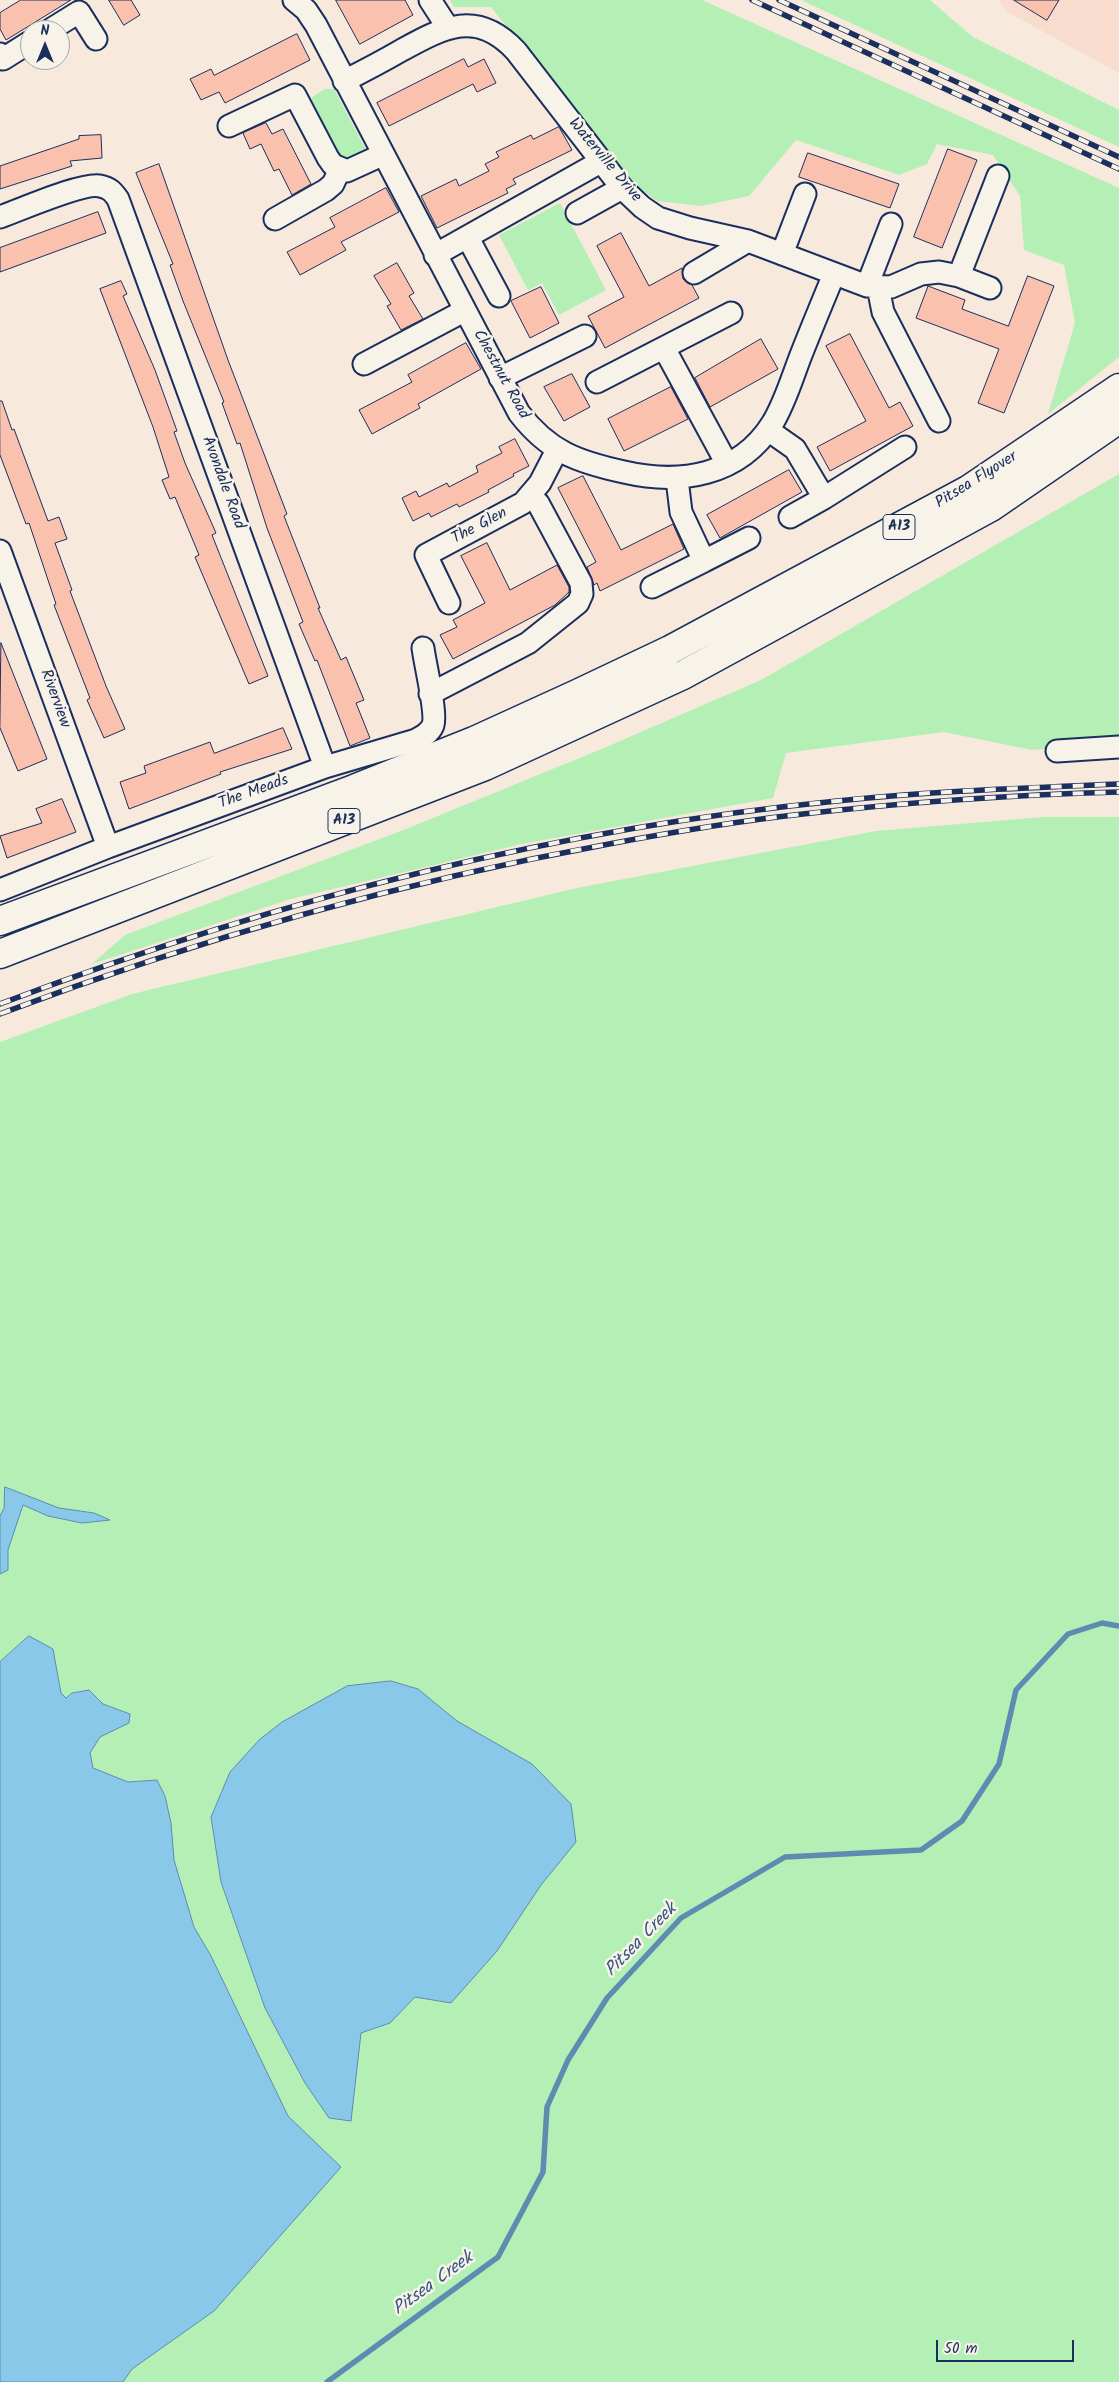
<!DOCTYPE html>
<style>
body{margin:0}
#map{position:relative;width:1119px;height:2382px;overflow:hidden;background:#f7e9dc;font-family:Kalam,sans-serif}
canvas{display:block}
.north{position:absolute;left:20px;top:20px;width:50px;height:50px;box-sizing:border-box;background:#f7f3e8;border:1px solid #9fa5b1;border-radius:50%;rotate:0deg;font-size:14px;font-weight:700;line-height:20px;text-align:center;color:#1b2f5e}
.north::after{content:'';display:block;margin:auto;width:18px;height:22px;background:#1b2f5e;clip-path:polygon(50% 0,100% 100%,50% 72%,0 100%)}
.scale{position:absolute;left:936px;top:2340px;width:138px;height:22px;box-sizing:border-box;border:2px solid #1b2f5e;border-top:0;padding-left:6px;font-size:15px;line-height:18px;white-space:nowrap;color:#1b2f5e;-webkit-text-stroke:4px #f7f3e8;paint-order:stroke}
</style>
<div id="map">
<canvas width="1119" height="2382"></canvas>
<div class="north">N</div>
<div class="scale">50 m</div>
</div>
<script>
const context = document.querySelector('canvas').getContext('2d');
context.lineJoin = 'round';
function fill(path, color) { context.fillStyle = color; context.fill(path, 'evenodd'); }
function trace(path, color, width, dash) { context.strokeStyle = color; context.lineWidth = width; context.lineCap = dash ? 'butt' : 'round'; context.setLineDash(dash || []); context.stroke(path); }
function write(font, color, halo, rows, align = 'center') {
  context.font = font + ' Kalam,sans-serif'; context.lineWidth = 5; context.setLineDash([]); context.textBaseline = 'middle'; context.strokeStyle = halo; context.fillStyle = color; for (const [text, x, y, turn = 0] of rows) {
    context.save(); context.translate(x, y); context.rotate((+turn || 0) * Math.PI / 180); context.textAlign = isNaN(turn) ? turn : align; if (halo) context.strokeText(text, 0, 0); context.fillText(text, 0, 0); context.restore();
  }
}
const built = new Path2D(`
 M 998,0 L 1119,0 L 1119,73 L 1007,12 Z`);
const green = new Path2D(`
 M 450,0 L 702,0 L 1119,188 L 1119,357 L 1048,414 L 1075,323 L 1064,265 L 1024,250 L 1020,196 L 993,155 L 937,144 L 927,164 L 899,175 L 796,140 L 749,196 L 701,206 L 657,201 L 631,182 L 491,7 L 454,7 Z
 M 801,0 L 930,0 L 973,37 L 1119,110 L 1119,147 Z
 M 325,89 L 334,89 L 365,148 L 364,155 L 354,162 L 336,157 L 311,103 L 312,97 Z
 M 560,203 L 606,290 L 559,315 L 542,283 L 528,290 L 499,235 Z
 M 1119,474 L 1119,742 L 1032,750 L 944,732 L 786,753 L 773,798 L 522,844 L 291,899 L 92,964 L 125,935 L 406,829 L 604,748 L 761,680 Z
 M 1044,817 L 1119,817 L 1119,2382 L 0,2382 L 0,1042 L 132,994 L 577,888 L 876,831 Z`);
const water = new Path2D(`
 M 5,1487 L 59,1508 L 94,1513 L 110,1520 L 82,1523 L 48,1516 L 23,1505 L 8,1550 L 8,1570 L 0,1574 L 0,1516 L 4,1508 Z
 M 29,1636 L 53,1649 L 61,1693 L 66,1698 L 72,1693 L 89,1690 L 103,1704 L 130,1714 L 129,1723 L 100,1737 L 90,1753 L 93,1768 L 128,1782 L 157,1780 L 165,1796 L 171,1823 L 174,1860 L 194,1927 L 211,1956 L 288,2116 L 341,2167 L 214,2311 L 132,2369 L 123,2382 L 0,2382 L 0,1662 Z
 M 391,1681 L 418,1689 L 457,1721 L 532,1764 L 571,1804 L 576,1842 L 541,1885 L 497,1951 L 451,2003 L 415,1997 L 390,2023 L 361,2033 L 351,2121 L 329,2118 L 305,2083 L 265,2008 L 221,1882 L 211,1817 L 230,1772 L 259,1740 L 282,1722 L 347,1686 Z`);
const stream = new Path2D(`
 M 327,2382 L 498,2257 L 543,2172 L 547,2107 L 568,2060 L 607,1998 L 681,1918 L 785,1857 L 921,1850 L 962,1821 L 999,1764 L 1016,1690 L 1068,1634 L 1102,1623 L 1119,1626`);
const building = new Path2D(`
 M 21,0 L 71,0 L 6,40 L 0,29 L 0,13 Z
 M 109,0 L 131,0 L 140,15 L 124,25 Z
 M 336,0 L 405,0 L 413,15 L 360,44 Z
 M 1014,0 L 1059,0 L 1047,20 Z
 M 297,34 L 310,60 L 225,103 L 219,92 L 201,100 L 190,79 L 211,69 L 214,75 Z
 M 464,59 L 468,67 L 484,59 L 496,83 L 477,92 L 473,84 L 389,126 L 377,103 Z
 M 266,123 L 272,134 L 283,129 L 311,184 L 292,195 L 279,169 L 274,171 L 261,144 L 250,149 L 243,133 Z
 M 559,127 L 572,150 L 513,179 L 516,184 L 506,189 L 508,193 L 437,228 L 421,196 L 456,179 L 459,186 L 489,171 L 485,164 L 499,157 L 496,152 L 531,135 L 533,139 Z
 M 101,135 L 102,158 L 70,161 L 72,166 L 0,189 L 0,166 L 79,139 L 79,136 Z
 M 948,149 L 977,160 L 942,248 L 914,237 Z
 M 808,153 L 899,184 L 890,208 L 799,177 Z
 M 159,164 L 228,360 L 287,514 L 284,516 L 320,608 L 318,608 L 341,660 L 346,657 L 364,700 L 356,703 L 370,738 L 350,746 L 317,660 L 315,661 L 299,624 L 303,622 L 267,528 L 240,443 L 237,444 L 222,403 L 224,402 L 183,301 L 170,265 L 173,264 L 136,173 Z
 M 386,188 L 399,212 L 341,242 L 346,250 L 300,275 L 287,252 L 335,227 L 330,218 Z
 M 98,212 L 106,233 L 0,272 L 0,248 Z
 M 621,233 L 649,286 L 682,268 L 683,279 L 692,285 L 699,298 L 605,348 L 588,316 L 624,297 L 597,246 Z
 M 397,263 L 414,293 L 409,296 L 423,319 L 401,330 L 387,306 L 391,304 L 374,276 Z
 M 1028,276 L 1054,286 L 1004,413 L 978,403 L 999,349 L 916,318 L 928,286 L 965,300 L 962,309 L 1008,326 Z
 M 121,281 L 127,294 L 123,296 L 155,370 L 177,431 L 174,432 L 185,463 L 216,533 L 212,535 L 268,676 L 249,684 L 195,557 L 199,555 L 175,497 L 170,499 L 162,480 L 169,477 L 153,427 L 100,289 Z
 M 541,287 L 559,323 L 530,338 L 511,301 Z
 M 850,334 L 889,408 L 900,402 L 913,426 L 830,471 L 817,447 L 866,421 L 826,346 Z
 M 761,339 L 778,369 L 710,407 L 695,378 Z
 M 466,343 L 481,369 L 418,404 L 420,408 L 372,434 L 359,410 L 412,382 L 408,375 Z
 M 572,374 L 590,407 L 564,421 L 544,387 Z
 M 671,387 L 688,419 L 624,451 L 608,419 Z
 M 0,401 L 2,401 L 12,430 L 14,429 L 48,521 L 59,517 L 67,539 L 55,543 L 72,590 L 70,591 L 106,686 L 125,729 L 104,738 L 87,700 L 90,698 L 54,605 L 56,604 L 29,523 L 26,524 L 0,455 Z
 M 515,439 L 529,466 L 513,474 L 514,476 L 488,490 L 489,492 L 459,507 L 457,504 L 431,517 L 429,513 L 413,521 L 402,498 L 416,491 L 419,497 L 447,483 L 449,487 L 478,472 L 476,466 L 502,453 L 499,447 Z
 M 789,470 L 802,492 L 720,538 L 707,515 Z
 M 583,476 L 621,550 L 673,524 L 684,549 L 600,591 L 597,583 L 594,585 L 587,567 L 596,562 L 558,488 Z
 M 487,543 L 510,590 L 557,565 L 569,587 L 569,592 L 555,605 L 453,659 L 440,635 L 457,627 L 453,620 L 485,603 L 461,556 Z
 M 1,643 L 47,759 L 18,771 L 0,728 Z
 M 283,728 L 292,749 L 220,772 L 221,774 L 129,809 L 120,782 L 146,773 L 144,766 L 210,742 L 214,753 Z
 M 62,799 L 76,832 L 7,858 L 0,836 L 42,823 L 36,809 Z`);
const street = new Path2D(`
 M 294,0 L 306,10 L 316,25 L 519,413 C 549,452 578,462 624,472 C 680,485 739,476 772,424 C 785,403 792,378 801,355 C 812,327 823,301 834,274
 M 430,0 L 448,28
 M 50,30 L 79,12 L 96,39
 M 0,54 L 3,59 L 30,42
 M 344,81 C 364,71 383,61 402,50 C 444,27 477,9 516,51 L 622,188 L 642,207 L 658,218 L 690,228 L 748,241 L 867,286 L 891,287 L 921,274 L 939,272 L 959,276 L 990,288
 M 229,126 L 295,95 L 328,158 L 333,165 L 347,171 L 382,155
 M 577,213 L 622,188
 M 0,217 C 20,210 83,182 100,186 C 110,188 113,192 118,199 L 325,767
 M 275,219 L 326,190 L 333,184 L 340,169
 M 468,238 L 499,296
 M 782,254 L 805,194
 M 435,255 L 602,161
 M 694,273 L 748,241
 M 959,276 L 998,176
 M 867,286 L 891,224
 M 878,287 L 883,312 L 939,421
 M 664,348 L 727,464
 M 364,364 L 464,311
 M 500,378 L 585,336
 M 597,382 L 731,313
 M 768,430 L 795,449 L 824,498 L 905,447
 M 790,517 L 824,498
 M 0,551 L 108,847
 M 704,561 L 749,538
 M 652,587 L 704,561 L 681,512 L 677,479
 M 449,603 L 426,555 L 523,503 L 540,483 L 557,450
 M 430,694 L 528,643 L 578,603 L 582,594 L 581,583 L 538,503
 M 1057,751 L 1119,747
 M 0,890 L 108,847 L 325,767 L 416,740 C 422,737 430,733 433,725 C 437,713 425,664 423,648`);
const highway = new Path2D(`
 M 0,921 L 354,789 L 474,741 L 577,694 L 670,650 L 968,490 L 1119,388
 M 0,954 L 485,766 L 683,675 L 991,507 L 1119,419`);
const rail = new Path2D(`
 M 752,0 L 1119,169
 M 779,0 L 1119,157
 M 0,1004 C 269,902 551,829 837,801 C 931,791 1025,788 1119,784
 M 0,1014 C 198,939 401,882 609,844 C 673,832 738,821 803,814 C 908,802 1013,795 1119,792`);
const shields = [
 [899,527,32],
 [344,821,32]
];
const shieldNames = [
 ["A13",899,527],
 ["A13",344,821]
];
const streetNames = [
 ["Waterville Drive",604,161,50],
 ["Chestnut Road",500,375,61],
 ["Pitsea Flyover",977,481,-32],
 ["Avondale Road",222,483,70],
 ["The Glen",480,527,-28],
 ["Riverview",54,699,70],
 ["The Meads",254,793,-20]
];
const waterNames = [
 ["Pitsea Creek",642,1941,-46],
 ["Pitsea Creek",434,2285,-36]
];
fill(built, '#f8ddce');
fill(green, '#b4f0b5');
fill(water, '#8ac8ea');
trace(water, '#5e8bb2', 1);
trace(stream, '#5e8bb2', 5.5);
fill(building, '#f9c1ae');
trace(building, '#1b2f5e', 1);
trace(street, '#1b2f5e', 25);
trace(highway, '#1b2f5e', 31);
trace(street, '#f7f3e8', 21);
trace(highway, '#f7f3e8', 28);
trace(rail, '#1b2f5e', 5.5);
trace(rail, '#f7f3e8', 4, [11]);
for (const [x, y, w] of shields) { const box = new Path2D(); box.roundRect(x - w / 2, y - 12.5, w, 25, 4); context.fillStyle = '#f7f3e8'; context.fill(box); trace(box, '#1b2f5e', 1); }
write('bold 15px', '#1b2f5e', null, shieldNames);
write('16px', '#1b2f5e', '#f7f3e8', streetNames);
write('italic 18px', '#375581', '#f7f3e8', waterNames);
</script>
